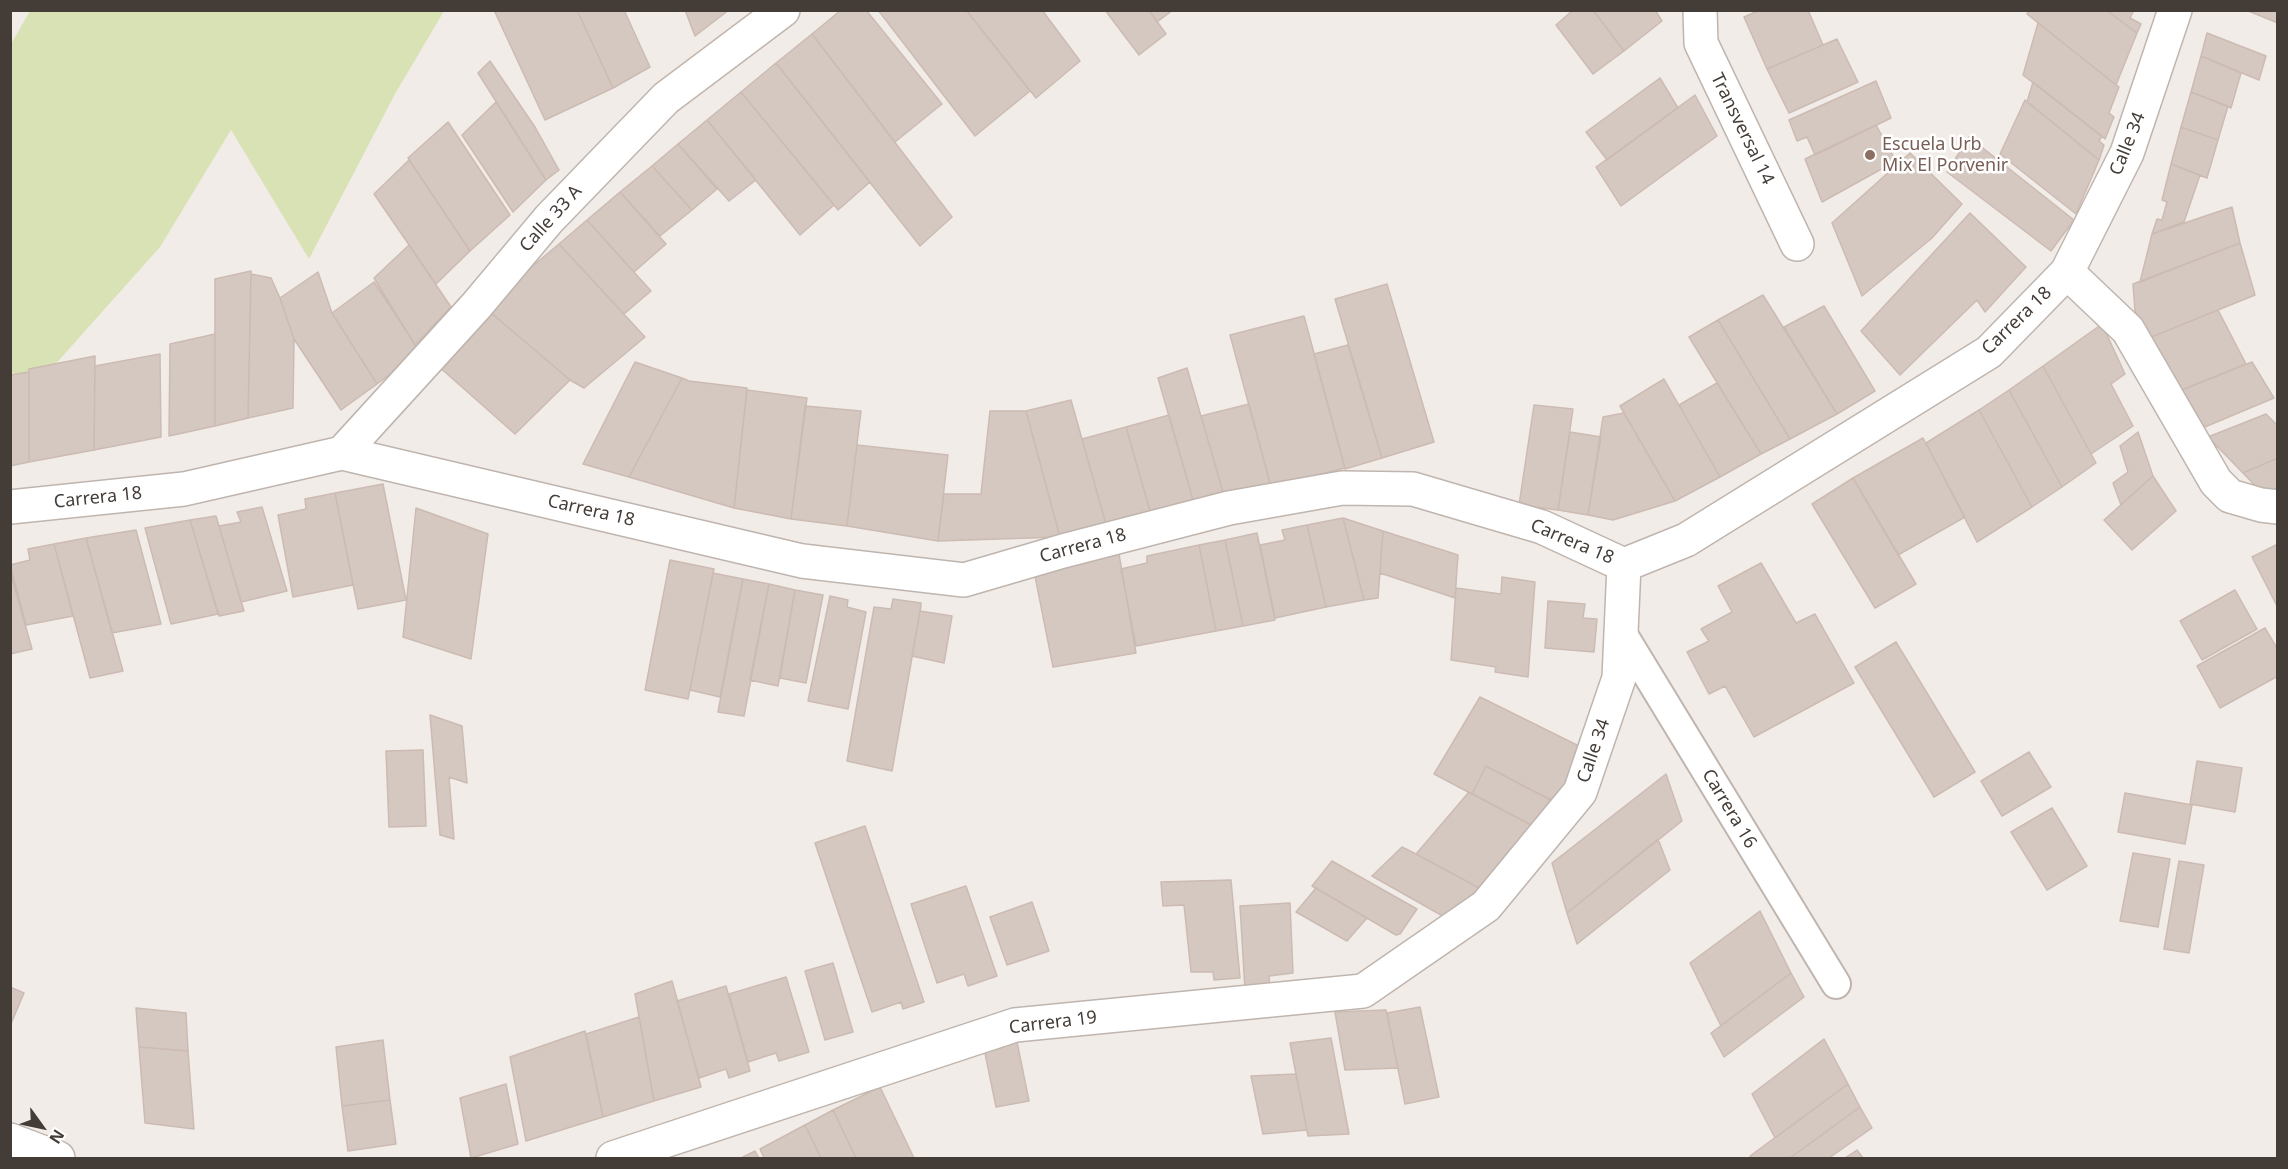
<!DOCTYPE html>
<style>
body{margin:0}
#map{position:relative;width:2288px;height:1169px;overflow:hidden;background:#f2ece8;font-family:"Noto Sans",sans-serif}
canvas{display:block}
.frame{position:absolute;inset:0;border:12px solid #443c37;pointer-events:none}
.north{position:absolute;left:12px;top:1097px;width:60px;height:60px;-webkit-text-stroke:4px #fff;paint-order:stroke;rotate:123deg;font-size:16px;font-weight:700;line-height:24px;text-align:center;color:#443c37}
.north::after{content:'';display:block;margin:auto;width:21px;height:27px;background:#443c37;clip-path:polygon(50% 0,100% 100%,50% 72%,0 100%)}
</style>
<div id="map">
<canvas width="2288" height="1169"></canvas>
<div class="frame"></div>
<div class="north">N</div>
</div>
<script>
const context = document.querySelector('canvas').getContext('2d');
context.lineJoin = 'round';
function fill(path, color) { context.fillStyle = color; context.fill(path, 'evenodd'); }
function trace(path, color, width, dash) { context.strokeStyle = color; context.lineWidth = width; context.lineCap = dash ? 'butt' : 'round'; context.setLineDash(dash || []); context.stroke(path); }
function write(font, color, halo, rows, align = 'center') {
  context.font = font + ' "Noto Sans",sans-serif'; context.lineWidth = 5; context.setLineDash([]); context.textBaseline = 'middle'; context.strokeStyle = halo; context.fillStyle = color; for (const [text, x, y, turn = 0] of rows) {
    context.save(); context.translate(x, y); context.rotate((+turn || 0) * Math.PI / 180); context.textAlign = isNaN(turn) ? turn : align; if (halo) context.strokeText(text, 0, 0); context.fillText(text, 0, 0); context.restore();
  }
}
const green = new Path2D(`
 M 30,11 L 444,11 L 395,94 L 309,259 L 231,130 L 160,247 L 44,377 L 11,373 L 11,44 Z`);
const building = new Path2D(`
 M 494,10 L 577,10 L 613,88 L 545,120 Z
 M 577,10 L 624,10 L 650,67 L 613,88 Z
 M 685,10 L 729,10 L 695,36 Z
 M 841,10 L 866,10 L 942,104 L 895,142 L 812,34 Z
 M 878,10 L 966,10 L 1030,91 L 975,136 Z
 M 966,10 L 1042,10 L 1080,61 L 1036,98 Z
 M 1105,10 L 1149,10 L 1166,34 L 1139,55 Z
 M 1149,10 L 1173,10 L 1157,22 Z
 M 1573,10 L 1593,10 L 1624,51 L 1593,74 L 1556,25 Z
 M 1593,10 L 1655,10 L 1662,21 L 1624,51 Z
 M 1760,10 L 1808,10 L 1823,45 L 1767,69 L 1744,17 Z
 M 2029,10 L 2106,10 L 2137,33 L 2116,85 L 2027,14 Z
 M 2106,10 L 2134,10 L 2130,18 L 2141,24 L 2137,33 Z
 M 2246,10 L 2278,10 L 2278,23 Z
 M 2038,23 L 2119,87 L 2109,113 L 2114,117 L 2105,139 L 2023,75 Z
 M 2207,33 L 2266,56 L 2259,80 L 2201,56 Z
 M 812,34 L 952,217 L 920,246 L 776,63 Z
 M 1837,39 L 1858,82 L 1789,113 L 1767,69 Z
 M 2201,56 L 2241,73 L 2231,108 L 2191,92 Z
 M 490,61 L 535,127 L 559,170 L 546,180 L 478,73 Z
 M 776,63 L 870,182 L 838,210 L 741,92 Z
 M 1660,78 L 1678,108 L 1607,160 L 1586,132 Z
 M 1876,81 L 1891,118 L 1815,155 L 1807,137 L 1797,141 L 1789,120 Z
 M 2033,82 L 2102,136 L 2099,141 L 2104,145 L 2099,160 L 2027,102 Z
 M 741,92 L 834,205 L 800,235 L 707,120 Z
 M 2191,92 L 2228,106 L 2218,140 L 2181,127 Z
 M 1695,95 L 1717,136 L 1621,206 L 1596,167 Z
 M 2025,100 L 2099,160 L 2076,214 L 2000,154 Z
 M 496,102 L 546,180 L 513,212 L 462,135 Z
 M 707,120 L 756,180 L 729,201 L 678,144 Z
 M 448,122 L 510,215 L 470,251 L 408,158 Z
 M 1876,125 L 1896,161 L 1822,202 L 1805,159 Z
 M 2181,127 L 2218,140 L 2207,178 L 2171,164 Z
 M 1969,137 L 2074,220 L 2051,251 L 1947,172 Z
 M 678,144 L 717,189 L 692,210 L 652,166 Z
 M 1910,153 L 1962,204 L 1932,238 L 1862,296 L 1832,223 Z
 M 409,160 L 470,251 L 436,284 L 374,194 Z
 M 2171,164 L 2200,175 L 2184,222 L 2152,234 L 2157,219 L 2162,220 L 2167,202 L 2162,200 Z
 M 652,166 L 692,210 L 660,236 L 620,192 Z
 M 620,192 L 666,244 L 634,272 L 587,220 Z
 M 2232,207 L 2240,243 L 2140,282 L 2152,234 Z
 M 1970,213 L 2026,267 L 1985,312 L 1977,300 L 1900,375 L 1861,331 Z
 M 587,220 L 651,291 L 624,314 L 559,244 Z
 M 2240,243 L 2255,295 L 2149,338 L 2135,311 L 2133,284 Z
 M 559,244 L 645,337 L 584,388 L 570,380 L 490,312 L 523,274 Z
 M 409,245 L 451,307 L 415,345 L 374,278 Z
 M 251,271 L 248,418 L 215,426 L 215,279 Z
 M 318,272 L 332,313 L 377,384 L 341,410 L 294,339 L 280,298 Z
 M 251,274 L 271,278 L 280,298 L 294,339 L 293,408 L 248,418 Z
 M 374,282 L 420,352 L 377,384 L 332,313 Z
 M 1387,284 L 1434,442 L 1382,458 L 1335,299 Z
 M 1763,295 L 1837,414 L 1790,439 L 1718,320 Z
 M 1824,306 L 1875,391 L 1837,414 L 1784,327 Z
 M 2218,310 L 2246,364 L 2177,392 L 2149,338 Z
 M 490,312 L 570,380 L 515,434 L 437,365 Z
 M 1304,316 L 1345,468 L 1271,487 L 1230,335 Z
 M 1718,320 L 1790,439 L 1761,454 L 1689,337 Z
 M 2102,324 L 2125,374 L 2111,384 L 2133,426 L 2091,454 L 2043,366 Z
 M 215,334 L 215,426 L 169,436 L 170,344 Z
 M 1348,345 L 1382,458 L 1345,469 L 1314,354 Z
 M 160,354 L 161,437 L 94,450 L 95,366 Z
 M 95,356 L 94,450 L 29,462 L 29,369 Z
 M 635,362 L 682,378 L 629,477 L 583,464 Z
 M 2252,362 L 2274,398 L 2200,429 L 2177,392 Z
 M 2043,366 L 2096,463 L 2062,487 L 2009,390 Z
 M 1187,368 L 1225,499 L 1195,507 L 1158,378 Z
 M 29,372 L 29,462 L 10,466 L 10,375 Z
 M 682,378 L 689,381 L 747,388 L 734,508 L 629,477 Z
 M 1664,379 L 1720,477 L 1675,501 L 1620,406 Z
 M 1717,383 L 1761,454 L 1720,477 L 1679,405 Z
 M 747,390 L 807,398 L 791,519 L 734,508 Z
 M 2009,390 L 2062,487 L 2032,507 L 1979,410 Z
 M 1071,400 L 1107,528 L 1060,537 L 1026,411 Z
 M 1249,404 L 1271,487 L 1225,499 L 1201,416 Z
 M 1534,405 L 1573,409 L 1558,510 L 1519,505 Z
 M 805,406 L 861,411 L 847,526 L 791,519 Z
 M 1979,410 L 2032,507 L 1977,542 L 1926,443 Z
 M 990,411 L 1026,411 L 1060,537 L 938,541 L 944,494 L 981,494 Z
 M 1624,413 L 1675,501 L 1613,520 L 1588,515 L 1603,417 Z
 M 2266,414 L 2278,426 L 2278,458 L 2243,473 L 2208,437 Z
 M 1169,415 L 1195,507 L 1152,518 L 1126,427 Z
 M 1126,427 L 1152,518 L 1107,528 L 1082,439 Z
 M 1570,432 L 1601,437 L 1588,515 L 1558,510 Z
 M 2138,432 L 2153,476 L 2121,505 L 2113,483 L 2128,472 L 2120,446 Z
 M 1923,438 L 1965,517 L 1898,555 L 1853,478 Z
 M 857,445 L 948,455 L 938,541 L 847,526 Z
 M 2278,458 L 2278,505 L 2275,506 L 2243,473 Z
 M 2153,476 L 2176,511 L 2132,550 L 2104,520 Z
 M 1853,478 L 1916,584 L 1875,608 L 1812,504 Z
 M 383,484 L 406,600 L 358,609 L 335,493 Z
 M 335,493 L 353,585 L 293,597 L 278,515 L 306,509 L 305,499 Z
 M 262,507 L 287,591 L 241,602 L 219,526 L 241,522 L 237,512 Z
 M 416,508 L 488,534 L 471,659 L 403,637 Z
 M 216,516 L 244,611 L 219,616 L 190,520 Z
 M 1343,518 L 1364,600 L 1326,607 L 1307,525 Z
 M 1343,518 L 1383,531 L 1378,598 L 1364,600 Z
 M 190,520 L 218,614 L 171,624 L 145,528 Z
 M 1307,525 L 1326,607 L 1275,618 L 1260,545 L 1285,540 L 1282,530 Z
 M 136,530 L 161,624 L 112,633 L 86,538 Z
 M 1383,531 L 1458,555 L 1455,598 L 1380,573 Z
 M 1257,533 L 1275,620 L 1243,626 L 1225,540 Z
 M 86,538 L 123,671 L 90,678 L 54,544 Z
 M 1225,540 L 1243,626 L 1216,631 L 1199,545 Z
 M 54,544 L 73,616 L 26,625 L 10,565 L 30,560 L 28,549 Z
 M 2278,544 L 2278,608 L 2252,557 Z
 M 1199,545 L 1216,631 L 1136,646 L 1121,569 L 1147,563 L 1147,556 Z
 M 1119,554 L 1136,653 L 1053,667 L 1034,571 Z
 M 670,560 L 714,569 L 688,699 L 645,690 Z
 M 1761,563 L 1796,623 L 1815,614 L 1854,683 L 1754,737 L 1725,686 L 1709,694 L 1687,652 L 1709,641 L 1701,629 L 1732,612 L 1718,586 Z
 M 10,571 L 32,649 L 10,654 Z
 M 713,573 L 743,579 L 720,697 L 690,690 Z
 M 1502,577 L 1535,582 L 1528,677 L 1495,672 L 1496,667 L 1451,660 L 1456,588 L 1501,594 Z
 M 743,579 L 769,584 L 744,716 L 718,712 Z
 M 769,584 L 795,590 L 778,686 L 750,680 Z
 M 795,590 L 823,595 L 806,683 L 780,678 Z
 M 2235,590 L 2257,629 L 2202,660 L 2180,621 Z
 M 830,596 L 848,600 L 847,607 L 866,612 L 848,709 L 808,701 Z
 M 893,599 L 921,603 L 921,606 L 892,771 L 847,761 L 874,607 L 891,609 Z
 M 1548,601 L 1585,604 L 1583,618 L 1597,619 L 1594,652 L 1545,648 Z
 M 920,611 L 952,616 L 944,663 L 912,656 Z
 M 2265,628 L 2278,650 L 2278,676 L 2220,708 L 2197,666 Z
 M 1896,642 L 1975,772 L 1934,797 L 1855,667 Z
 M 1480,697 L 1589,751 L 1558,804 L 1486,766 L 1472,794 L 1434,774 Z
 M 430,715 L 462,726 L 467,783 L 449,777 L 454,839 L 440,835 Z
 M 423,750 L 426,826 L 389,827 L 386,751 Z
 M 2029,752 L 2051,787 L 2002,816 L 1981,781 Z
 M 2197,761 L 2242,768 L 2235,812 L 2190,804 Z
 M 1486,766 L 1529,789 L 1556,802 L 1535,827 L 1472,794 Z
 M 1666,774 L 1682,821 L 1567,913 L 1552,863 Z
 M 1469,792 L 1535,827 L 1481,889 L 1416,854 Z
 M 2125,793 L 2192,805 L 2185,844 L 2118,832 Z
 M 2052,808 L 2087,866 L 2047,890 L 2011,832 Z
 M 865,826 L 924,1002 L 903,1009 L 901,1002 L 872,1012 L 815,843 Z
 M 1658,839 L 1670,870 L 1577,944 L 1567,913 Z
 M 1402,847 L 1416,854 L 1481,889 L 1448,919 L 1372,876 Z
 M 2133,853 L 2170,859 L 2158,927 L 2120,921 Z
 M 1332,861 L 1417,909 L 1400,934 L 1396,935 L 1312,886 Z
 M 2179,861 L 2204,865 L 2189,953 L 2164,949 Z
 M 1231,880 L 1240,978 L 1214,980 L 1213,972 L 1191,972 L 1184,905 L 1163,906 L 1161,882 Z
 M 966,886 L 997,976 L 968,986 L 964,974 L 937,983 L 911,904 Z
 M 1316,888 L 1367,918 L 1347,941 L 1296,912 Z
 M 1032,902 L 1049,951 L 1007,965 L 990,917 Z
 M 1290,903 L 1293,973 L 1269,976 L 1270,987 L 1245,990 L 1240,906 Z
 M 1760,911 L 1791,973 L 1721,1026 L 1690,963 Z
 M 833,963 L 853,1032 L 825,1040 L 805,971 Z
 M 1791,973 L 1804,997 L 1724,1057 L 1711,1033 Z
 M 786,977 L 809,1052 L 779,1061 L 776,1053 L 748,1062 L 729,994 Z
 M 672,981 L 701,1087 L 654,1101 L 635,994 Z
 M 726,986 L 750,1071 L 729,1078 L 726,1069 L 699,1078 L 677,1001 Z
 M 10,987 L 24,993 L 10,1026 Z
 M 1420,1007 L 1439,1097 L 1405,1104 L 1387,1013 Z
 M 136,1008 L 186,1013 L 188,1051 L 139,1047 Z
 M 1386,1010 L 1398,1068 L 1345,1070 L 1335,1012 Z
 M 639,1017 L 654,1101 L 603,1117 L 586,1034 Z
 M 585,1031 L 603,1117 L 526,1141 L 510,1057 Z
 M 1331,1038 L 1349,1134 L 1308,1136 L 1290,1043 Z
 M 1824,1039 L 1848,1084 L 1775,1138 L 1752,1094 Z
 M 383,1040 L 390,1100 L 342,1106 L 336,1047 Z
 M 1017,1042 L 1029,1101 L 996,1107 L 984,1048 Z
 M 139,1047 L 188,1051 L 194,1129 L 145,1123 Z
 M 1296,1074 L 1307,1130 L 1263,1134 L 1251,1076 Z
 M 506,1084 L 518,1144 L 471,1158 L 460,1098 Z
 M 1848,1084 L 1860,1107 L 1790,1158 L 1752,1158 L 1750,1156 Z
 M 880,1087 L 914,1158 L 856,1158 L 833,1110 Z
 M 390,1100 L 396,1144 L 348,1151 L 342,1106 Z
 M 1860,1107 L 1872,1128 L 1829,1158 L 1790,1158 Z
 M 833,1110 L 856,1158 L 821,1158 L 805,1125 Z
 M 805,1125 L 821,1158 L 764,1158 L 760,1149 Z
 M 1857,1150 L 1863,1158 L 1845,1158 Z
 M 755,1151 L 759,1158 L 741,1158 Z`);
const service = new Path2D(`
 M 1622,633 L 1836,984`);
const minor = new Path2D(`
 M 1700,10 L 1701,43 L 1797,244
 M 2067,272 L 2128,330 L 2216,482 L 2230,496 L 2261,505 L 2278,507
 M 342,453 L 476,306 L 549,219 L 666,98 L 783,10
 M 10,507 L 184,489 L 342,453 L 802,561 L 964,580 L 1063,551 L 1229,508 L 1342,488 L 1413,489 L 1542,527 L 1624,565 L 1686,540 L 1989,352 L 2067,272 L 2127,153 L 2175,10
 M 10,1140 L 58,1158
 M 613,1158 L 1015,1025 L 1363,991 L 1486,906 L 1580,792 L 1619,678 L 1624,565`);
const markers = [
 [1870,155,6,"#8d6e63"]
];
const streetNames = [
 ["Transversal 14",1742,129,64],
 ["Calle 34",2128,144,-68],
 ["Calle 33 A",551,219,-48],
 ["Carrera 18",2017,321,-44],
 ["Carrera 18",98,498,-6],
 ["Carrera 18",591,511,13],
 ["Carrera 18",1572,542,23],
 ["Carrera 18",1083,546,-15],
 ["Calle 34",1594,751,-71],
 ["Carrera 16",1729,809,59],
 ["Carrera 19",1053,1023,-7]
];
const educationNames = [
 ["Escuela Urb",1882,145],
 ["Mix El Porvenir",1882,166]
];
fill(green, '#d9e2b5');
fill(building, '#d5c8c1');
trace(building, '#ccbbb2', 1.5);
trace(service, '#bfb5ae', 32);
trace(minor, '#bfb5ae', 36);
trace(service, '#fff', 28);
trace(minor, '#fff', 33);
for (const [x, y, r, color] of markers) { const dot = new Path2D(); dot.arc(x, y, r, 0, 2 * Math.PI); context.fillStyle = color; context.fill(dot); trace(dot, '#fff', 2); }
write('18px', '#443c37', '#fff', streetNames);
write('18px', '#785e54', '#fff', educationNames, 'left');
</script>
